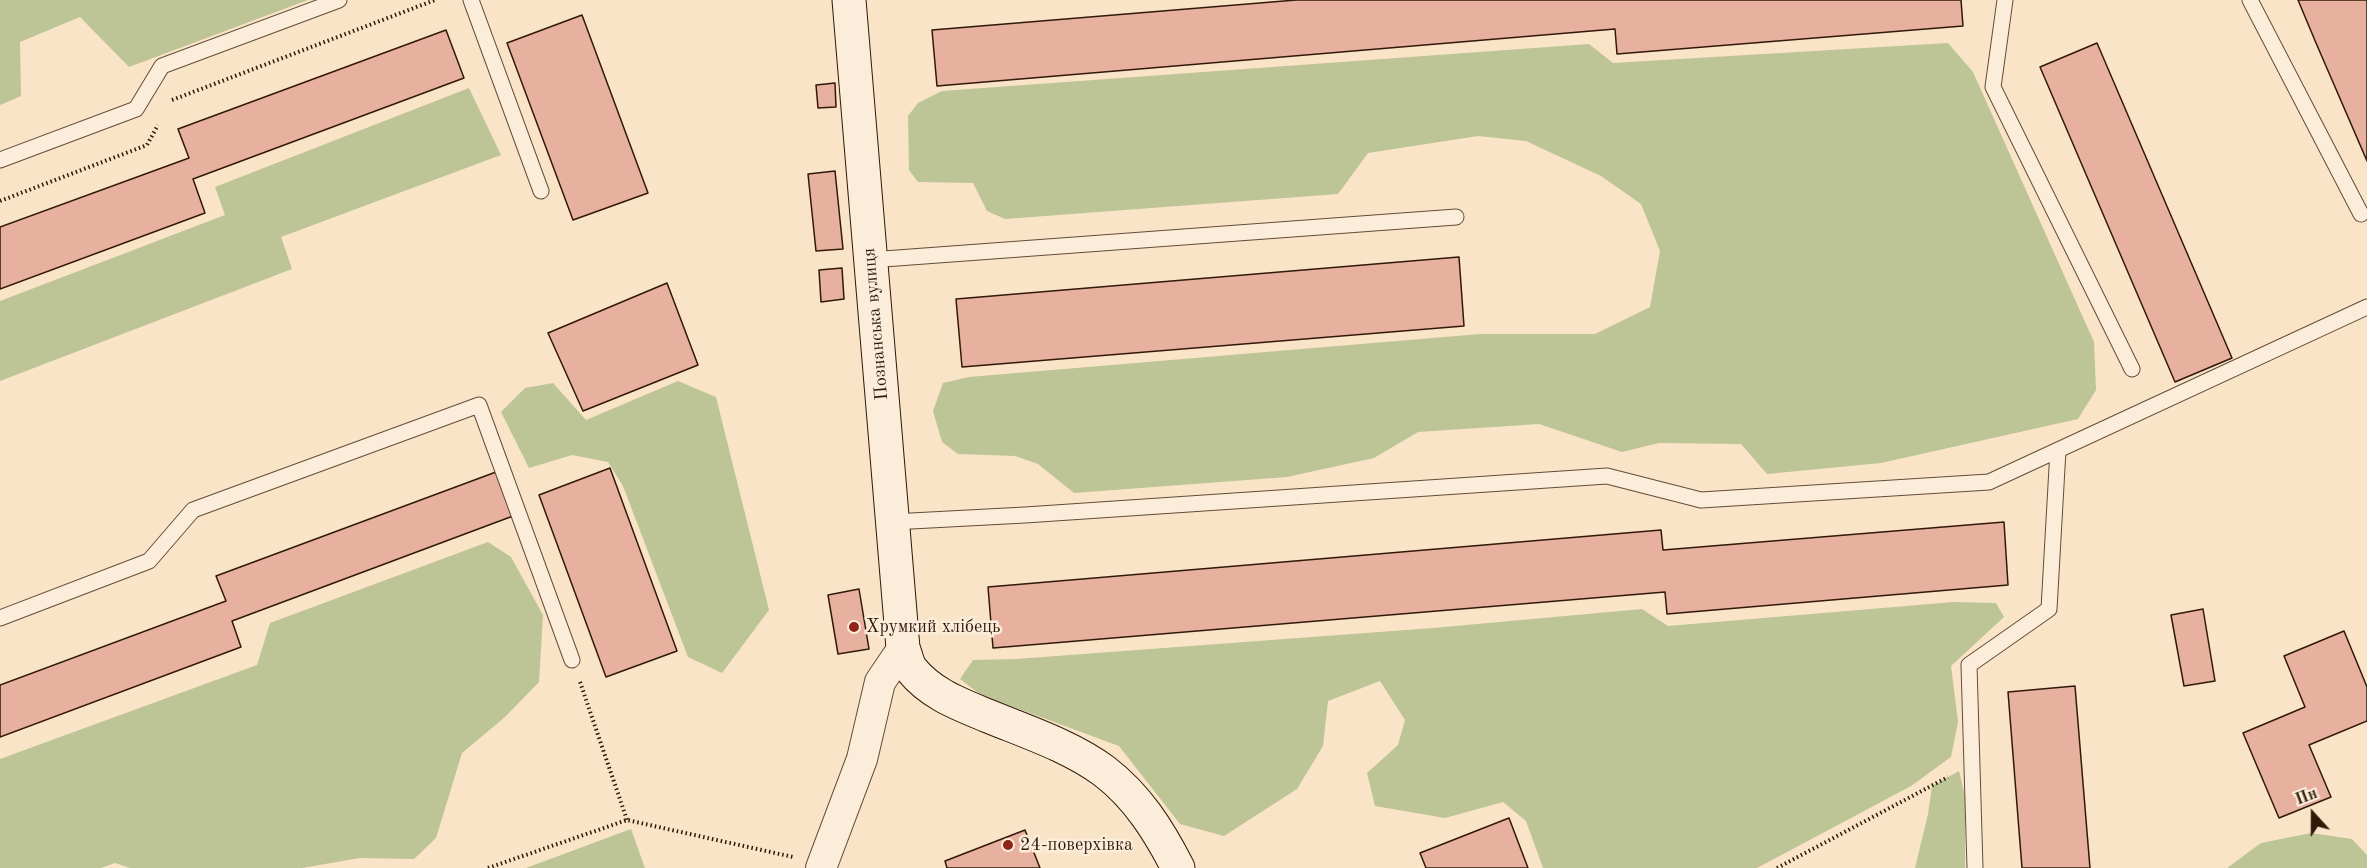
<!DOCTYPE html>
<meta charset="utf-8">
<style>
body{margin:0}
#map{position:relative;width:2367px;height:868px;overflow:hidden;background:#fae4c7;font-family:"Old Standard TT",serif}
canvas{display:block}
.north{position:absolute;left:2283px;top:784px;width:60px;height:60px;-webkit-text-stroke:4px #fceddb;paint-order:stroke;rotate:339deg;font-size:16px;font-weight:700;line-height:24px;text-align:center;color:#311909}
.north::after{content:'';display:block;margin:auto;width:21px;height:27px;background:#311909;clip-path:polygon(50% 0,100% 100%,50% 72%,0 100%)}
</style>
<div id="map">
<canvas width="2367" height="868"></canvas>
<div class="north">Пн</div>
</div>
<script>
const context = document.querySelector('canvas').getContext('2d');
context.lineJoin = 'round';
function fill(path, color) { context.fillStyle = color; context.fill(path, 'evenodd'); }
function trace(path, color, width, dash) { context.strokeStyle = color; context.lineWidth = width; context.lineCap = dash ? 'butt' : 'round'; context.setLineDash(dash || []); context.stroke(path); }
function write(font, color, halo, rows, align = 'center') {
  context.font = font + ' "Old Standard TT",serif'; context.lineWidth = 5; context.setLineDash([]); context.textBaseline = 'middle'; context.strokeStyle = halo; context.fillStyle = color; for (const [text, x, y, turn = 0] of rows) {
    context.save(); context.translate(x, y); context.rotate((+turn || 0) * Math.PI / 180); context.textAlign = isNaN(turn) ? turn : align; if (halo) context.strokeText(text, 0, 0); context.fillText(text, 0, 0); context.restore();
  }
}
const green = new Path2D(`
 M 0,0 L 308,0 L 129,67 L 80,17 L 20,42 L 21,96 L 0,105 Z
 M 1948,43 L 1973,72 L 2094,342 L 2096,390 L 2078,419 L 1881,463 L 1767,474 L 1741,444 L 1659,443 L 1622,452 L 1539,424 L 1418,432 L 1374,458 L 1287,477 L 1074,493 L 1038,464 L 1015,456 L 958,454 L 942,442 L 933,411 L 943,383 L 969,377 L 1480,334 L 1595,334 L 1650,307 L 1660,251 L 1641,204 L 1601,176 L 1526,141 L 1478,136 L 1368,153 L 1338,194 L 1005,219 L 987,211 L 973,183 L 918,182 L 909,170 L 908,116 L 918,103 L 942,91 L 1589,44 L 1613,63 Z
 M 469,88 L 501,155 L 281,237 L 292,269 L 0,381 L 0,301 L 225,215 L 215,187 Z
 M 678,381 L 716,397 L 769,610 L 722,673 L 688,657 L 623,486 L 608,462 L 572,455 L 529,468 L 501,412 L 525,388 L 553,383 L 586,420 Z
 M 488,542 L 511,557 L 543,615 L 539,682 L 505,717 L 462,753 L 436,838 L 414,859 L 360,858 L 302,868 L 130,868 L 115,863 L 101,868 L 0,868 L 0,759 L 257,665 L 270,623 Z
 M 1954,602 L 1996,603 L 2004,617 L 1951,666 L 1958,722 L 1951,757 L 1911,786 L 1757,868 L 1543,868 L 1526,821 L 1503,802 L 1445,818 L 1375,806 L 1367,773 L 1398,745 L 1405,720 L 1380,681 L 1328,701 L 1323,746 L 1297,789 L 1224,836 L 1180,824 L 1119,746 L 981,695 L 960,679 L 973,660 L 1016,659 L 1433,628 L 1642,609 L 1668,626 Z
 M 1959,771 L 1965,796 L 1965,868 L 1915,868 L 1928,814 L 1932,786 Z
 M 631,829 L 645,868 L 526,868 Z
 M 2311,833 L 2352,839 L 2367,855 L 2367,868 L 2227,868 L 2261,843 Z`);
const building = new Path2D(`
 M 1296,0 L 1961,0 L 1963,26 L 1617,54 L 1615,29 L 937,86 L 932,30 Z
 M 2298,0 L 2367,0 L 2367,161 L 2316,43 Z
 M 582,15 L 648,193 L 573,220 L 507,43 Z
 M 446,30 L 464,78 L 193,179 L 205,213 L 0,289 L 0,227 L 189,158 L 178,129 Z
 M 2097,43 L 2232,358 L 2175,382 L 2040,67 Z
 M 835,83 L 836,107 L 818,108 L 816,85 Z
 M 835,171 L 843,249 L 816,251 L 808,174 Z
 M 1459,257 L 1464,326 L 962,367 L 956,299 Z
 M 842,268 L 844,299 L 821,302 L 819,270 Z
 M 667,283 L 698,365 L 583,411 L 548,333 Z
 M 610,468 L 677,651 L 606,677 L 539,495 Z
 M 496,472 L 513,516 L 232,621 L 241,647 L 0,737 L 0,685 L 226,601 L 216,576 Z
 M 2004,522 L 2008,585 L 1667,614 L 1665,592 L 993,648 L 988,587 L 1661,530 L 1663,550 Z
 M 859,589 L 869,649 L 838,654 L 828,595 Z
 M 2203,609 L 2215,681 L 2184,686 L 2171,615 Z
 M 2344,631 L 2367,687 L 2367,721 L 2309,745 L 2331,797 L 2279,818 L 2243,733 L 2305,707 L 2284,656 Z
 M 2075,686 L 2090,868 L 2022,868 L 2008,692 Z
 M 1509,818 L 1528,868 L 1426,868 L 1420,853 Z
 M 1025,830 L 1040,868 L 947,868 L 945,861 Z`);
const path = new Path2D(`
 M 172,100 L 435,0
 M 0,201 L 147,145 L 158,125
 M 580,682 L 627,820
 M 488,868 L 627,820 L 793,857
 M 1777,868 L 1948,777`);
const lane = new Path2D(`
 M 471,0 L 541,191
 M 2005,0 L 1993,87 L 2132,369
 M 2250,0 L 2361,214
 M 0,160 L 136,109 L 162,66 L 339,0
 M 870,260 L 1456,217
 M 892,522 L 1025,515 L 1607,476 L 1701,500 L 1989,482 L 2367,307
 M 0,618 L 149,561 L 193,510 L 479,405 L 572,660
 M 1975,868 L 1969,665 L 2049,609 L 2058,450`);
const street = new Path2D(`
 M 821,868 L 862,759 L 880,682 L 903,648`);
const secondary = new Path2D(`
 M 849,0 L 903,648 C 906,655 907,663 911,669 C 931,694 959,704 988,716 C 1027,732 1070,746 1104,771 C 1138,797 1159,831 1178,868`);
const markers = [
 [854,627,6,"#8f2418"],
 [1008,845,6,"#8f2418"]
];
const streetNames = [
 ["Познанська вулиця",876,324,-95]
];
const poiNames = [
 ["Хрумкий хлібець",866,627],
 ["24-поверхівка",1020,845]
];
fill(green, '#bdc496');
fill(building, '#e8b09f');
trace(building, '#311909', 1.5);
trace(lane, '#634c38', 17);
trace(street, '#634c38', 32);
trace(secondary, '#311909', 35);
trace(path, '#311909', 4, [1.5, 3]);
trace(lane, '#fceddb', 15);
trace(street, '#fceddb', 30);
trace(secondary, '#fceddb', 33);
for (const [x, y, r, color] of markers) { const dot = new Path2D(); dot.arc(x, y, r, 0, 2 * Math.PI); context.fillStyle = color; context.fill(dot); trace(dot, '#fceddb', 2); }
write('18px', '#311909', '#fceddb', streetNames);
write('18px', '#311909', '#fceddb', poiNames, 'left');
</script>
